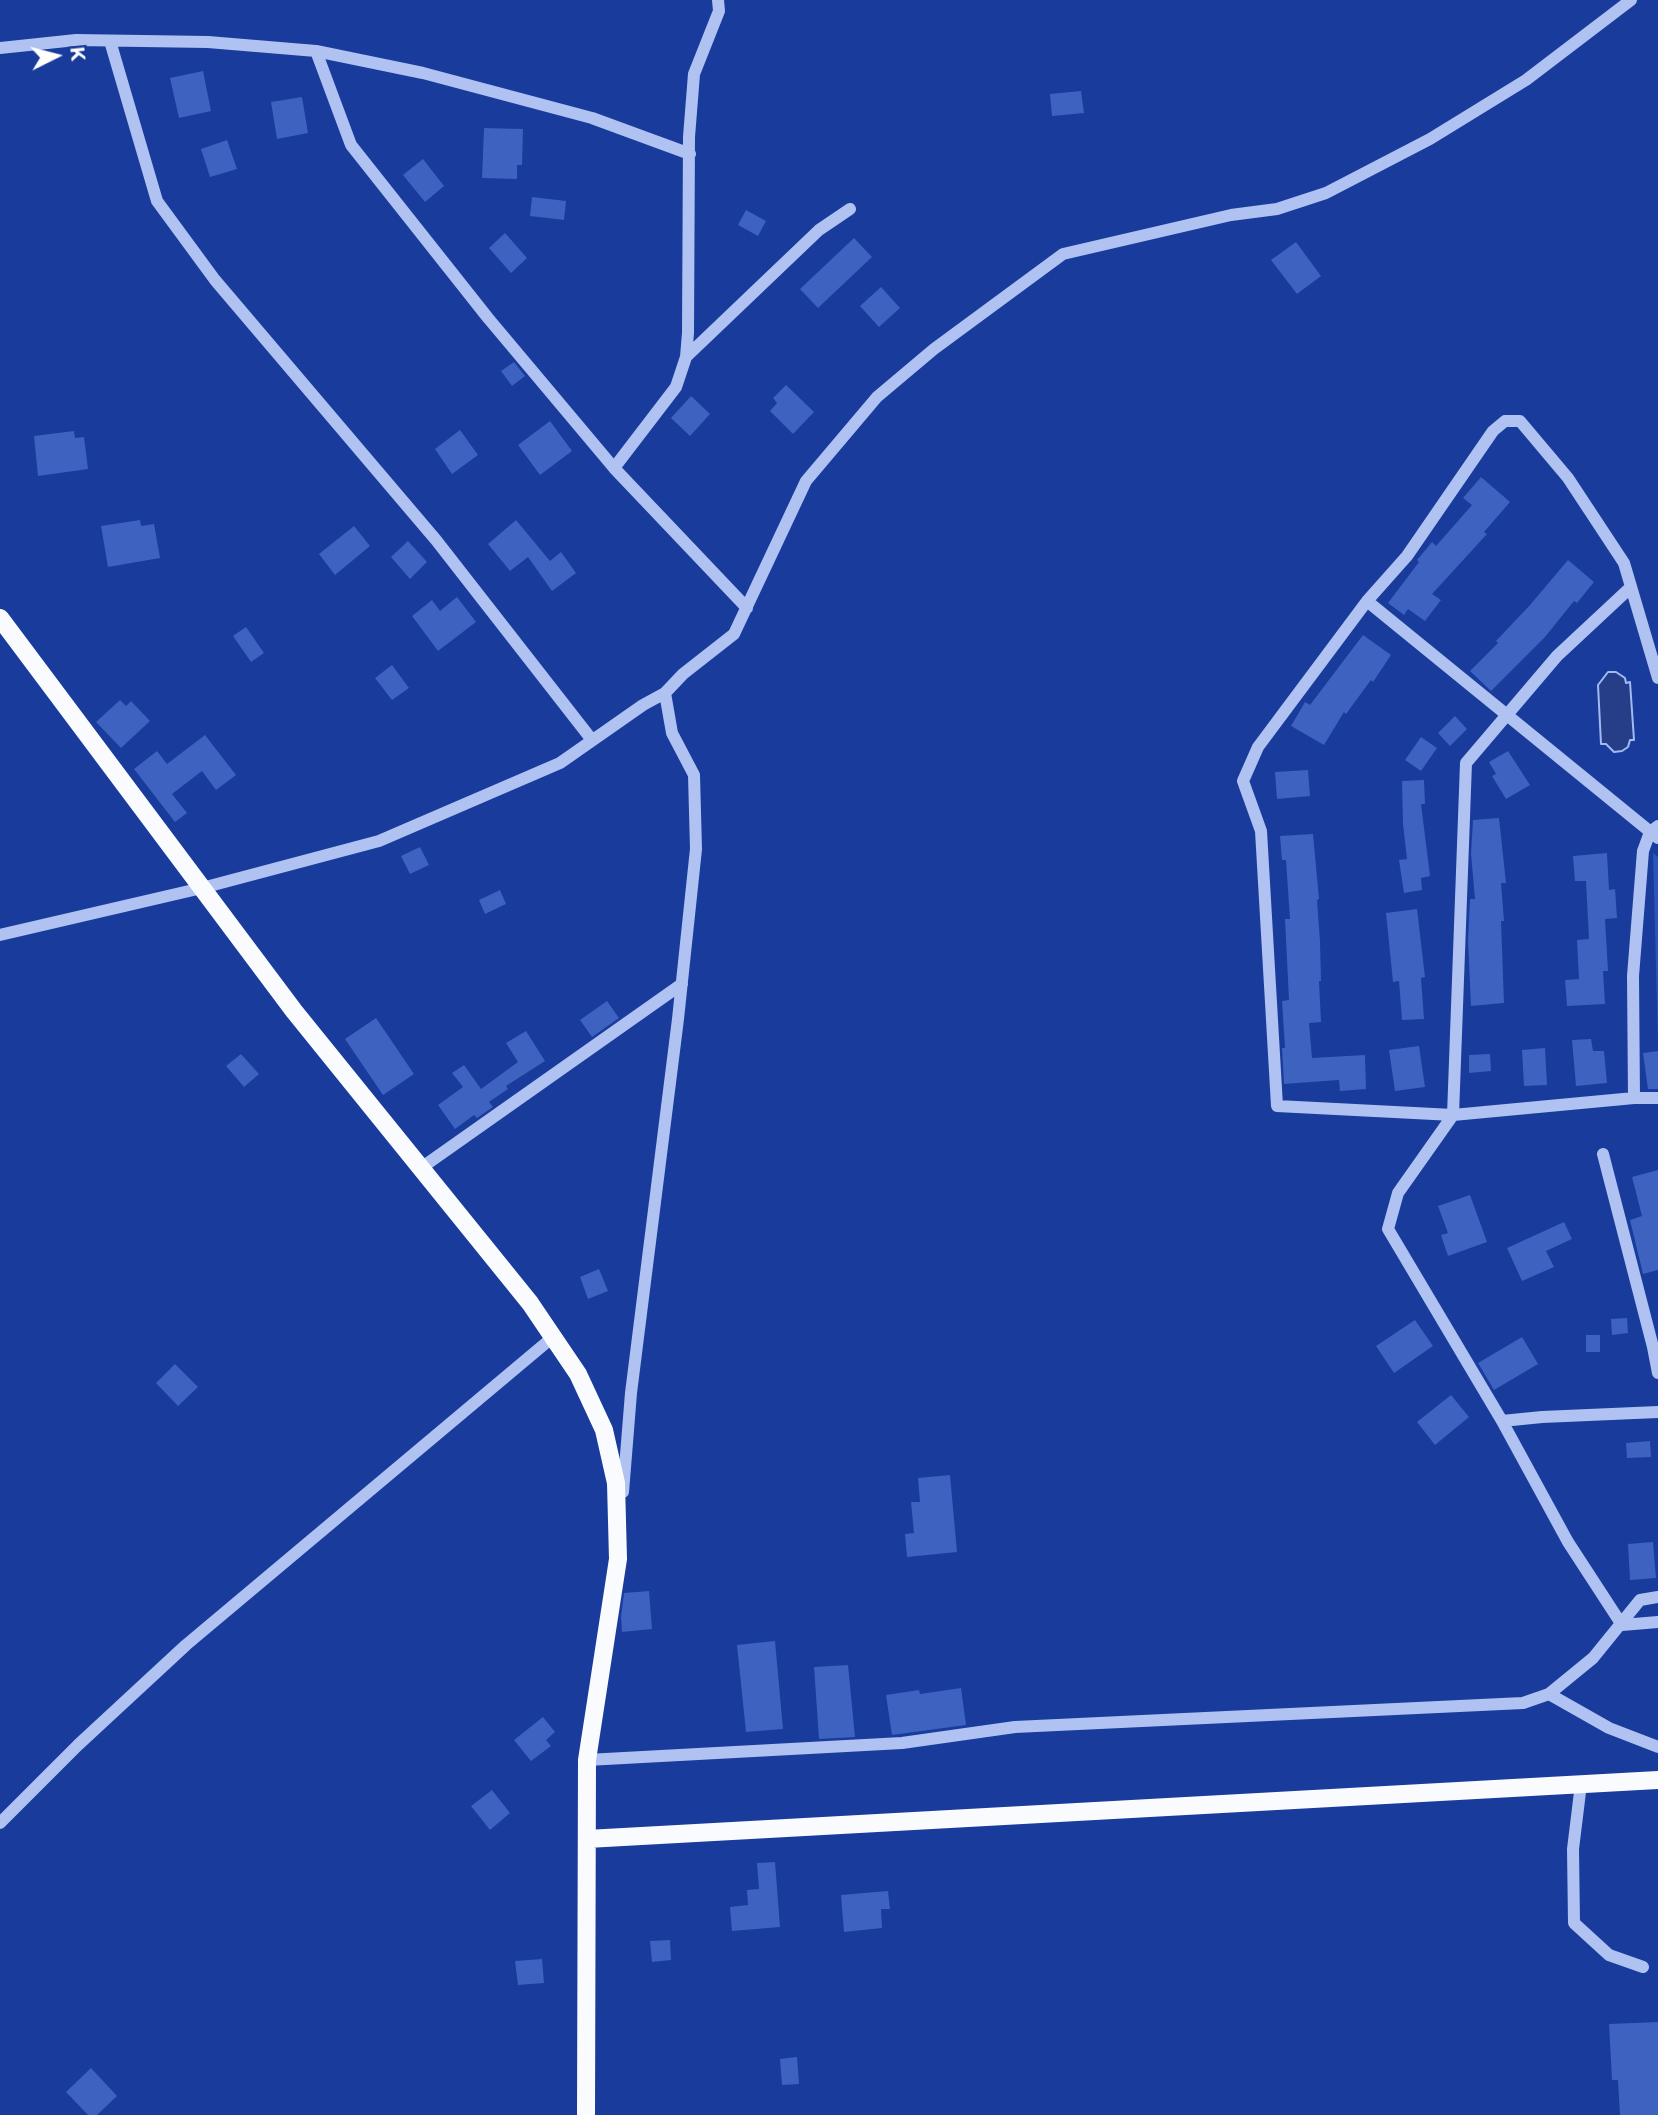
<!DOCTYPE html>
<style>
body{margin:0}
#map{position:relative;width:1658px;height:2115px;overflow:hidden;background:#193b9b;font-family:Montserrat,sans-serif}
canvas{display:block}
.north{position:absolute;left:21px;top:21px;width:70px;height:70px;-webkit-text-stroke:5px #193b9b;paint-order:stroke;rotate:84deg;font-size:19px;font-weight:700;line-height:28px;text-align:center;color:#fff}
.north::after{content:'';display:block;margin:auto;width:24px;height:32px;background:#fff;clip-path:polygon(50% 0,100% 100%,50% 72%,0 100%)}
</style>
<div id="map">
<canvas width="1658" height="2115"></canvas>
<div class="north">K</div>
</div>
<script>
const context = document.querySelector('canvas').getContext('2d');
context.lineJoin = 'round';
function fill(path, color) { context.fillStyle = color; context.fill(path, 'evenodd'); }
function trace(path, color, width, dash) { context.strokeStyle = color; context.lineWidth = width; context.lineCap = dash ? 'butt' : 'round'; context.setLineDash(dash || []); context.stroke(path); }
const green = new Path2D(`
 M 1653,853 L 1658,857 L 1658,1045 Z`);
const water = new Path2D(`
 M 1608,672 L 1616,672 L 1625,678 L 1626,683 L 1630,682 L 1634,740 L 1630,740 L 1628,747 L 1622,751 L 1614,752 L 1606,744 L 1601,744 L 1598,685 Z`);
const building = new Path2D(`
 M 203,71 L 211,111 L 179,118 L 170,78 Z
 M 1081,91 L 1084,113 L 1052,116 L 1050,94 Z
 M 302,97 L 308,133 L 277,139 L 271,102 Z
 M 484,128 L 523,129 L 522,165 L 517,165 L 517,179 L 482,178 Z
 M 227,140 L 237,169 L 210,177 L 201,149 Z
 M 423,159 L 444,186 L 425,202 L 403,175 Z
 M 532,197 L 566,201 L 564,220 L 530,216 Z
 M 746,210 L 766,221 L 758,236 L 738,225 Z
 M 505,233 L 527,258 L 511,273 L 489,248 Z
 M 854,238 L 872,257 L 818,308 L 800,289 Z
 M 1296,242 L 1321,276 L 1297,294 L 1271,260 Z
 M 881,287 L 900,308 L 879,327 L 860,306 Z
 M 514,362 L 525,376 L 512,386 L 501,371 Z
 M 786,385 L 814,412 L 793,434 L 770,411 L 777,403 L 773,398 Z
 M 691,396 L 710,414 L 690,436 L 671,418 Z
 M 550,421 L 572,451 L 540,475 L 518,445 Z
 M 460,430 L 478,455 L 452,474 L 435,449 Z
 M 74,431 L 75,438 L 84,437 L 88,469 L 38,476 L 34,436 Z
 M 1481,477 L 1510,502 L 1484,532 L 1487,534 L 1432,594 L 1441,600 L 1425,621 L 1408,609 L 1404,615 L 1388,603 L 1419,562 L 1417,560 L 1432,542 L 1436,546 L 1472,505 L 1463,498 Z
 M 140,520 L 141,526 L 154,524 L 160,558 L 108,567 L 101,526 Z
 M 516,520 L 550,561 L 561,552 L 576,573 L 552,591 L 528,557 L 510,571 L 488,544 Z
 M 354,526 L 370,546 L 335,575 L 319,554 Z
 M 408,541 L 427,562 L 410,579 L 391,557 Z
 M 1568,560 L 1594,582 L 1577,603 L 1574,601 L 1545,637 L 1491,691 L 1470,671 L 1498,643 L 1496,641 L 1530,605 Z
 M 457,597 L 476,622 L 438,651 L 412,616 L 432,600 L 440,611 Z
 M 246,627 L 264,653 L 251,662 L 233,636 Z
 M 1363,635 L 1391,655 L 1373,682 L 1371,680 L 1346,714 L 1344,712 L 1324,745 L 1291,726 L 1305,702 L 1310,705 Z
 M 392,665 L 409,688 L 392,700 L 375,678 Z
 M 120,700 L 126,706 L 131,701 L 150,721 L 121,748 L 96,722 Z
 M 1455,716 L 1467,729 L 1450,746 L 1438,733 Z
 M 205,735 L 236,775 L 216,790 L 202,771 L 172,794 L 187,813 L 175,822 L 134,769 L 157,751 L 167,764 Z
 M 1421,737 L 1437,748 L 1421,771 L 1405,760 Z
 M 1508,751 L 1530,785 L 1506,799 L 1492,776 L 1496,774 L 1489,762 Z
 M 1308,770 L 1310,796 L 1277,799 L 1275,772 Z
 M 1424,780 L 1425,804 L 1421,804 L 1430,876 L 1421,878 L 1422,890 L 1404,893 L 1399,860 L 1407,859 L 1403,824 L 1402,781 Z
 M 1499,818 L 1506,883 L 1501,883 L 1504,921 L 1501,921 L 1504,1003 L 1471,1006 L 1468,941 L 1470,899 L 1475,899 L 1471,854 L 1473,820 Z
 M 1313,834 L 1319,899 L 1317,900 L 1320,941 L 1321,981 L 1319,981 L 1321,1022 L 1309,1023 L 1312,1058 L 1365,1055 L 1366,1089 L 1340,1091 L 1339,1080 L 1284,1084 L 1282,1048 L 1285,1048 L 1282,1001 L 1289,1000 L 1285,919 L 1290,919 L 1286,860 L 1282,860 L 1280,836 Z
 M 420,847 L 429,865 L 410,874 L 401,856 Z
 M 1607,853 L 1609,890 L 1615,889 L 1617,918 L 1605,919 L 1608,971 L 1603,971 L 1605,1004 L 1567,1006 L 1565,980 L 1579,979 L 1577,940 L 1589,939 L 1586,881 L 1575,881 L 1573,856 Z
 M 500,890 L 506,904 L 485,914 L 479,900 Z
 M 1417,909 L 1425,977 L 1421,978 L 1424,1019 L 1402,1020 L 1399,981 L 1393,982 L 1386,913 Z
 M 607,1001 L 619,1018 L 592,1037 L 580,1020 Z
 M 376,1018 L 414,1074 L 383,1095 L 345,1039 Z
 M 526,1031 L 545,1061 L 506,1086 L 508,1089 L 489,1102 L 493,1107 L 477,1118 L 474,1115 L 455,1129 L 438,1105 L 463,1087 L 452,1073 L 464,1065 L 481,1089 L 518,1062 L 506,1043 Z
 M 1591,1039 L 1593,1051 L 1604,1051 L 1607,1083 L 1576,1086 L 1572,1040 Z
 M 1419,1046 L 1425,1087 L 1395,1091 L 1389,1050 Z
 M 1545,1048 L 1547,1085 L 1524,1086 L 1522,1050 Z
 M 1658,1051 L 1658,1089 L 1648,1089 L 1643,1053 Z
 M 241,1054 L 259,1074 L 244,1087 L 226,1066 Z
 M 1490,1054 L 1491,1071 L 1469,1073 L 1469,1055 Z
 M 1658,1170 L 1658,1270 L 1643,1274 L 1630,1220 L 1642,1216 L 1632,1177 Z
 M 1470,1195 L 1487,1242 L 1448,1256 L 1441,1235 L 1448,1233 L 1438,1206 Z
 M 1564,1222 L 1572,1239 L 1546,1251 L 1554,1267 L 1522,1281 L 1507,1248 Z
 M 599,1269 L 608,1291 L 588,1299 L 580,1277 Z
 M 1627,1318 L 1628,1333 L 1612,1335 L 1611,1319 Z
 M 1415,1320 L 1433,1346 L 1394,1373 L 1376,1346 Z
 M 1586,1335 L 1600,1335 L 1600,1352 L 1586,1352 Z
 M 1522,1337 L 1538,1364 L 1494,1390 L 1478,1363 Z
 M 175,1364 L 198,1387 L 178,1406 L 156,1383 Z
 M 1451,1395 L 1469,1417 L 1435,1445 L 1417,1422 Z
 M 1650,1441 L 1651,1457 L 1627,1458 L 1626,1443 Z
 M 950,1475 L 957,1552 L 907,1557 L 905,1534 L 914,1533 L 911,1502 L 920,1502 L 918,1478 Z
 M 1653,1542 L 1656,1578 L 1630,1580 L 1628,1544 Z
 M 649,1591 L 652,1629 L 622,1632 L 621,1617 L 624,1593 Z
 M 775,1641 L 783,1729 L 746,1732 L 737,1645 Z
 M 848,1665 L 855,1737 L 819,1739 L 814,1667 Z
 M 961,1688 L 966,1725 L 892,1735 L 886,1695 L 919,1690 L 920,1694 Z
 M 543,1717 L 555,1732 L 546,1740 L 551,1746 L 531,1761 L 514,1740 Z
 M 492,1790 L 510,1813 L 490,1830 L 471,1806 Z
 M 775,1862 L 780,1927 L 732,1931 L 730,1907 L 748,1905 L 747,1890 L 759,1889 L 757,1863 Z
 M 888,1891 L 890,1909 L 881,1909 L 882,1928 L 844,1932 L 841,1895 Z
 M 670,1940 L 671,1960 L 652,1962 L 650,1941 Z
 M 542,1959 L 544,1983 L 518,1985 L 515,1961 Z
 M 1658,2022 L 1658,2115 L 1620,2115 L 1618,2080 L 1612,2080 L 1609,2024 Z
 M 797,2057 L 799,2084 L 782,2085 L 780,2059 Z
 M 91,2068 L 117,2096 L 97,2115 L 88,2115 L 66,2092 Z`);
const minor = new Path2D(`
 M 110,41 L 157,201 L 215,280 L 436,540 L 592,740
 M 0,48 L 76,40 L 208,42 L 316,51 L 423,73 L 592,118 L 690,154
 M 316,51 L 351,145 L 488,318 L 614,468 L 747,608
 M 686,357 L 819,230 L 850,209
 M 614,468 L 676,387 L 686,357 L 688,333 L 689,137 L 694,74 L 719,11 L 718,0
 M 1367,601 L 1658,838
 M 1658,678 L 1624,563 L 1568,478 L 1520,421 L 1505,421 L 1493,431 L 1407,556 L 1367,601 L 1258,747 L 1243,781 L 1261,831 L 1277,1106 L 1453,1115 L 1634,1098 L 1658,1098
 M 0,935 L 202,888 L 379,841 L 560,763 L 643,705 L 665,693
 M 1634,1098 L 1633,976 L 1643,851 L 1650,832 L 1658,826
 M 1603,1154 L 1653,1347 L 1658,1373
 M 421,1168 L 682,984
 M 1502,1421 L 1542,1417 L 1658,1412
 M 623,1492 L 631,1393 L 678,1019 L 696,849 L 694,775 L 672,733 L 665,693 L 683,674 L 734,634 L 806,481 L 877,397 L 934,349 L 1063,254 L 1231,215 L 1277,209 L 1326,193 L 1430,139 L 1526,80 L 1631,0
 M 1622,1625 L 1568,1542 L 1502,1421 L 1388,1229 L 1398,1193 L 1453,1115 L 1466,763 L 1557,656 L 1631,587
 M 1622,1625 L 1658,1622
 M 1549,1694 L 1609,1728 L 1658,1747
 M 587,1760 L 902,1743 L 1015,1727 L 1523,1703 L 1549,1694 L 1593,1658 L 1640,1600 L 1658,1597
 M 1581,1784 L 1573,1849 L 1574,1923 L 1609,1955 L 1643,1967
 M 0,1823 L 78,1745 L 186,1645 L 553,1337`);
const major = new Path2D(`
 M 0,618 L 294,1011 L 530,1303 L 578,1374 L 604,1430 L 616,1483 L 618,1559 L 587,1760 L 586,2115
 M 587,1839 L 1658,1780`);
fill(green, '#2d54b8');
fill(water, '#253e87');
trace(water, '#a2baf4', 2);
fill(building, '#3e62c0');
trace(minor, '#afc2f2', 12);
trace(major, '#fafbff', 18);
</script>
